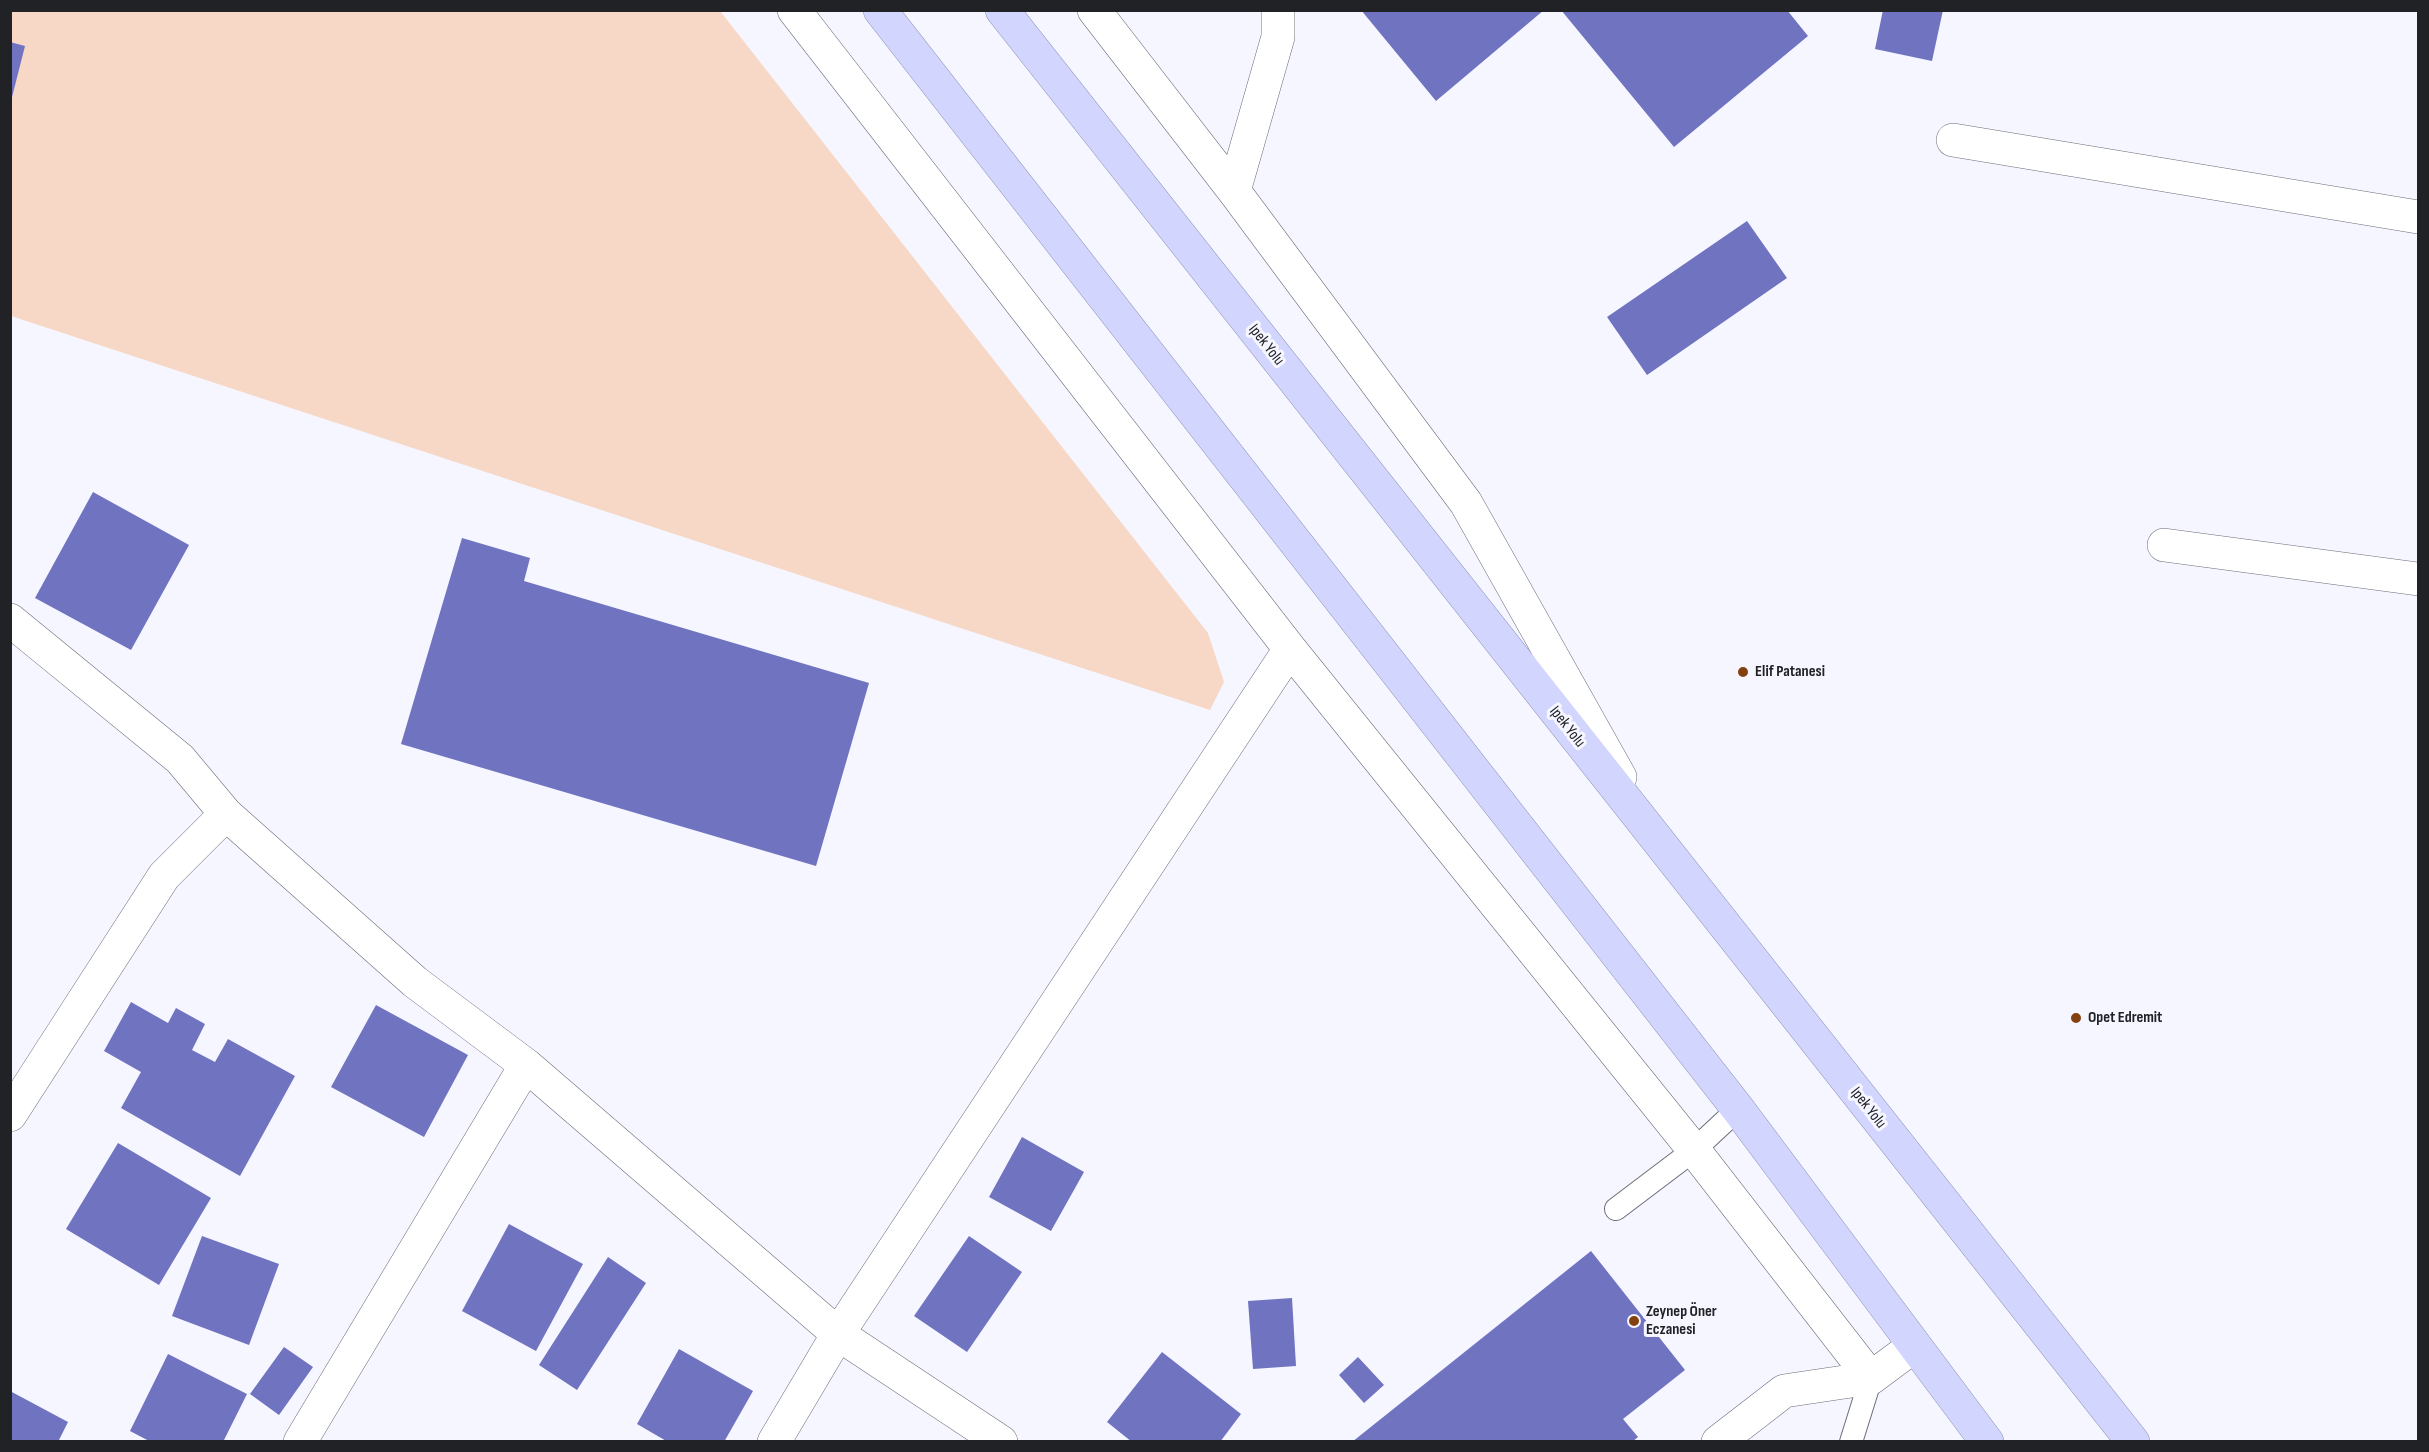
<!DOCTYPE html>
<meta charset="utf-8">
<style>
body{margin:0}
#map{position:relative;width:2429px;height:1452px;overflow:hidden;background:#f5f6ff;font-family:"Sofia Sans Condensed",sans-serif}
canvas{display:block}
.frame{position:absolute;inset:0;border:12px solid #212226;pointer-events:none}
</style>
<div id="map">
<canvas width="2429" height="1452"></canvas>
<div class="frame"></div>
</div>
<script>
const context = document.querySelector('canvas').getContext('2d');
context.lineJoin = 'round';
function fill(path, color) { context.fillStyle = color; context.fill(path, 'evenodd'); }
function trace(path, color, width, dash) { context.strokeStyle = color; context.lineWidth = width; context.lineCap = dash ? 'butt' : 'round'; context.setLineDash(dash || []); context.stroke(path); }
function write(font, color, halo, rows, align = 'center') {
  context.font = font + ' "Sofia Sans Condensed",sans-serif'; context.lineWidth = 6; context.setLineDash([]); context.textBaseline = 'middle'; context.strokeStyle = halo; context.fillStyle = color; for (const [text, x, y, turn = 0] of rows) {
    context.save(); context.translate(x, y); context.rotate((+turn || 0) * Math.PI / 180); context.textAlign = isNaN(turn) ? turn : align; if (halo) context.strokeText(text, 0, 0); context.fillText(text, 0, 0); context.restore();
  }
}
const green = new Path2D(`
 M 11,11 L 720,11 L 1208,633 L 1224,682 L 1210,710 L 11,316 Z`);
const building = new Path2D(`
 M 1361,10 L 1544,10 L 1436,101 Z
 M 1561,10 L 1787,10 L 1808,36 L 1674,147 Z
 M 1883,10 L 1943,10 L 1932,61 L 1875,49 Z
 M 10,42 L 25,46 L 11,101 L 10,101 Z
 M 1747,221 L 1787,278 L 1647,375 L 1607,317 Z
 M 93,492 L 189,545 L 131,650 L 35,598 Z
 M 462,538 L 530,558 L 524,581 L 869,683 L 816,866 L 401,744 Z
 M 131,1002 L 168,1023 L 176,1008 L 205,1024 L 192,1050 L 215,1062 L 228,1039 L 295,1076 L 240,1176 L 121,1108 L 141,1072 L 104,1051 Z
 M 376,1005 L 468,1055 L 424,1137 L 331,1087 Z
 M 1022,1137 L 1084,1172 L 1051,1231 L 989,1197 Z
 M 118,1143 L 211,1198 L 159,1285 L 66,1229 Z
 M 509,1224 L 583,1264 L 536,1351 L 462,1311 Z
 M 202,1236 L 279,1264 L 249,1345 L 172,1316 Z
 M 969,1236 L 1022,1272 L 967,1352 L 914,1316 Z
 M 1591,1251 L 1685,1370 L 1623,1419 L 1638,1437 L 1632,1442 L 1352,1442 Z
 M 608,1257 L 646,1283 L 577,1390 L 539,1365 Z
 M 1292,1298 L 1296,1366 L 1253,1369 L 1248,1301 Z
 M 284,1347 L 313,1367 L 279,1415 L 250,1394 Z
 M 679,1349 L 753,1391 L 724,1442 L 668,1442 L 637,1424 Z
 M 1162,1352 L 1241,1414 L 1220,1442 L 1132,1442 L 1107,1422 Z
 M 168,1354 L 247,1394 L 223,1442 L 151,1442 L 130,1431 Z
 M 1358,1357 L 1384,1385 L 1364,1403 L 1339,1375 Z
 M 10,1391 L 68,1422 L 58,1442 L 10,1442 Z`);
const service = new Path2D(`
 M 1616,1209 L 1694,1150 L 1738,1109
 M 1851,1442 L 1871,1378`);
const minor = new Path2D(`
 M 794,10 L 1290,649 L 1694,1150 L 1871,1378
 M 1094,10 L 1234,191 L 1466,503 L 1620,777
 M 1953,140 L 2418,217
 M 1234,191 L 1278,37 L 1278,10
 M 2164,545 L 2418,579
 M 10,620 L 180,759 L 226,814
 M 10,1115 L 164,876 L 226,814 L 415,982 L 526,1065 L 838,1334 L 1001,1442
 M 300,1442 L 526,1065
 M 774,1442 L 838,1334 L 1290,649
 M 1718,1442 L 1784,1391 L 1871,1378 L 1914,1346`);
const trunk = new Path2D(`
 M 880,10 L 1738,1109 L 1987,1442
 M 1002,10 L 2133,1442`);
const markers = [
 [1743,672,6,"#834110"],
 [2076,1018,6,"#834110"],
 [1634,1321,6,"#834110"]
];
const streetNames = [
 ["Ipek Yolu",1266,345,52],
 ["Ipek Yolu",1567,727,52],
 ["Ipek Yolu",1868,1108,52]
];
const poiNames = [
 ["Elif Patanesi",1755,672],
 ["Opet Edremit",2088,1018],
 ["Zeynep Öner",1646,1312],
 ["Eczanesi",1646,1330]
];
fill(green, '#f7d8c6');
fill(building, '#6f73c0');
trace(service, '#6c6d77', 24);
trace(minor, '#6c6d77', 34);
trace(trunk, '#8c90b2', 34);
trace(service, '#fff', 22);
trace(minor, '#fff', 33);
trace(trunk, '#d2d6fe', 33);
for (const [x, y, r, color] of markers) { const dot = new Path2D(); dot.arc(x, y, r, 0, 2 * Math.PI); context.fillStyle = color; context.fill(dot); trace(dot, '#f5f6ff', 2); }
write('16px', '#212226', '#f5f6ff', streetNames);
write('bold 16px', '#212226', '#f5f6ff', poiNames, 'left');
</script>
